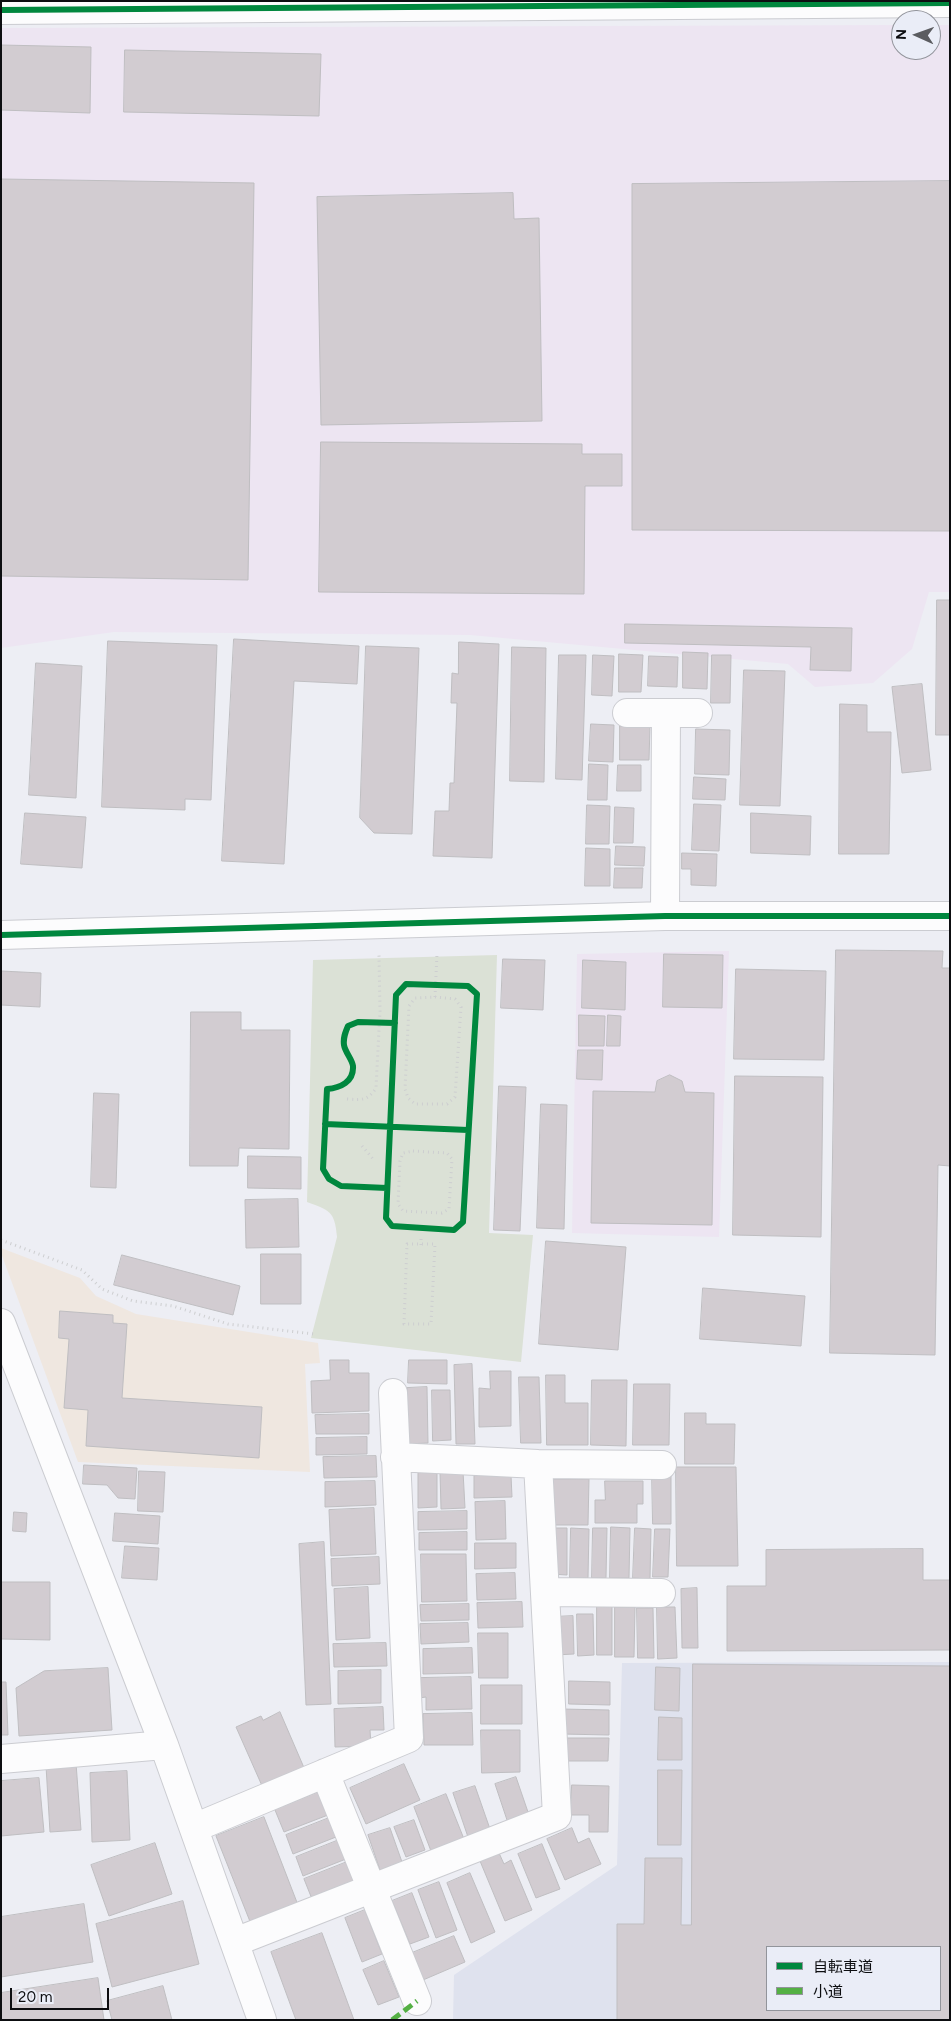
<!DOCTYPE html>
<meta charset="utf-8">
<style>
body{margin:0}
#map{position:relative;width:951px;height:2021px;overflow:hidden;background:#edeef4;font-family:Figtree,"Noto Sans JP",sans-serif}
canvas{display:block}
.frame{position:absolute;inset:0;border:2px solid #0d0e11;pointer-events:none}
.legend{position:absolute;left:766px;top:1946px;width:175px;height:65px;box-sizing:border-box;background:#eaedf7;border:1px solid #92949b;margin:0;padding:6px 9px;list-style:none;font-size:15px;color:#0d0e11}
.legend li{display:flex;align-items:center;gap:10px;height:25px}
.legend b{width:25px;border:1px solid #92949b}
.north{position:absolute;left:891px;top:10px;width:50px;height:50px;box-sizing:border-box;background:#eaedf7;border:1px solid #92949b;border-radius:50%;rotate:272deg;font-size:14px;font-weight:700;line-height:20px;text-align:center;color:#0d0e11}
.north::after{content:'';display:block;margin:auto;width:18px;height:22px;background:#5b5c60;clip-path:polygon(50% 0,100% 100%,50% 72%,0 100%)}
.scale{position:absolute;left:10px;top:1988px;width:99px;height:22px;box-sizing:border-box;border:2px solid #0d0e11;border-top:0;padding-left:6px;font-size:15px;line-height:18px;white-space:nowrap;color:#0d0e11;-webkit-text-stroke:4px #eaedf7;paint-order:stroke}
</style>
<div id="map">
<canvas width="951" height="2021"></canvas>
<div class="frame"></div>
<ul class="legend">
<li><b style="height:6px;background:#00873e"></b>自転車道</li>
<li><b style="height:6px;background:#54b044"></b>小道</li>
</ul>
<div class="north">N</div>
<div class="scale">20 m</div>
</div>
<script>
const context = document.querySelector('canvas').getContext('2d');
context.lineJoin = 'round';
function fill(path, color) { context.fillStyle = color; context.fill(path, 'evenodd'); }
function trace(path, color, width, dash) { context.strokeStyle = color; context.lineWidth = width; context.lineCap = dash ? 'butt' : 'round'; context.setLineDash(dash || []); context.stroke(path); }
const commercial = new Path2D(`
 M 901,25 L 901,50 L 931,50 L 931,25 L 950,25 L 950,592 L 929,592 L 912,649 L 873,683 L 815,687 L 788,664 L 470,635 L 114,632 L 1,648 L 1,28 Z
 M 729,951 L 719,1237 L 572,1233 L 577,954 Z`);
const built = new Path2D(`
 M 950,1662 L 950,2020 L 453,2020 L 454,1975 L 617,1865 L 622,1663 ZM 767,1947 L 940,1947 L 940,2010 L 767,2010 Z`);
const education = new Path2D(`
 M 1,1248 L 80,1278 L 96,1296 L 136,1314 L 318,1343 L 320,1363 L 305,1364 L 310,1472 L 78,1462 L 1,1253 Z`);
const green = new Path2D(`
 M 497,955 L 489,1233 L 533,1235 L 521,1362 L 311,1338 L 337,1237 C 335,1211 329,1210 307,1202 L 313,960 Z`);
const building = new Path2D(`
 M 1,45 L 91,47 L 90,113 L 1,110 Z
 M 125,50 L 321,54 L 319,116 L 124,112 Z
 M 1,179 L 254,183 L 248,580 L 1,576 Z
 M 950,181 L 950,531 L 632,530 L 632,184 Z
 M 513,193 L 514,219 L 539,218 L 542,421 L 321,425 L 317,197 Z
 M 321,442 L 582,444 L 582,454 L 622,454 L 622,486 L 585,486 L 584,594 L 319,592 Z
 M 937,600 L 950,600 L 950,735 L 936,735 Z
 M 625,624 L 852,628 L 851,671 L 810,670 L 811,647 L 625,643 Z
 M 234,639 L 359,646 L 357,684 L 294,681 L 284,864 L 222,861 Z
 M 108,641 L 217,645 L 211,800 L 185,799 L 185,810 L 102,807 Z
 M 459,642 L 499,644 L 492,858 L 433,856 L 435,811 L 449,811 L 450,783 L 454,783 L 457,703 L 451,703 L 452,673 L 458,674 Z
 M 366,646 L 419,648 L 412,834 L 374,833 L 360,818 Z
 M 512,647 L 546,648 L 544,782 L 510,781 Z
 M 683,652 L 708,653 L 707,689 L 683,688 Z
 M 619,654 L 643,655 L 641,692 L 619,692 Z
 M 559,655 L 586,655 L 582,780 L 556,779 Z
 M 593,655 L 614,656 L 612,696 L 592,695 Z
 M 712,655 L 731,655 L 730,703 L 711,703 Z
 M 649,656 L 678,657 L 677,687 L 648,686 Z
 M 36,663 L 82,666 L 76,798 L 29,795 Z
 M 744,670 L 785,671 L 780,806 L 740,805 Z
 M 922,684 L 931,770 L 902,773 L 892,687 Z
 M 840,704 L 867,705 L 867,732 L 891,732 L 889,854 L 839,854 Z
 M 591,724 L 614,725 L 613,762 L 589,761 Z
 M 620,726 L 650,726 L 649,760 L 620,760 Z
 M 696,729 L 730,730 L 729,775 L 695,774 Z
 M 589,764 L 608,765 L 607,800 L 588,800 Z
 M 618,765 L 641,765 L 641,791 L 617,791 Z
 M 694,777 L 726,779 L 725,800 L 693,799 Z
 M 694,804 L 721,805 L 719,851 L 692,850 Z
 M 587,805 L 610,806 L 609,844 L 586,844 Z
 M 615,807 L 634,808 L 633,843 L 614,843 Z
 M 25,813 L 86,817 L 82,868 L 21,864 Z
 M 751,813 L 811,816 L 810,855 L 751,853 Z
 M 616,846 L 645,847 L 644,866 L 615,865 Z
 M 586,848 L 610,849 L 610,886 L 585,886 Z
 M 682,853 L 717,854 L 716,886 L 691,885 L 691,869 L 682,869 Z
 M 615,868 L 643,868 L 642,888 L 614,888 Z
 M 836,950 L 943,951 L 942,968 L 950,968 L 950,1166 L 938,1165 L 935,1355 L 830,1353 Z
 M 664,954 L 723,955 L 722,1008 L 663,1007 Z
 M 503,959 L 545,960 L 543,1010 L 501,1008 Z
 M 583,960 L 626,962 L 625,1010 L 582,1008 Z
 M 736,969 L 826,971 L 824,1060 L 734,1059 Z
 M 1,971 L 41,973 L 40,1007 L 1,1005 Z
 M 191,1012 L 241,1012 L 241,1030 L 290,1030 L 289,1149 L 239,1148 L 238,1166 L 190,1166 Z
 M 579,1015 L 605,1016 L 604,1046 L 579,1046 Z
 M 608,1015 L 621,1016 L 620,1046 L 607,1046 Z
 M 578,1050 L 603,1050 L 602,1080 L 577,1079 Z
 M 670,1075 L 682,1081 L 685,1092 L 714,1093 L 712,1225 L 591,1223 L 593,1091 L 655,1092 L 657,1081 Z
 M 735,1076 L 823,1077 L 821,1237 L 733,1235 Z
 M 499,1086 L 526,1087 L 520,1231 L 494,1230 Z
 M 94,1093 L 119,1094 L 116,1188 L 91,1187 Z
 M 541,1104 L 567,1105 L 564,1229 L 537,1228 Z
 M 248,1156 L 301,1157 L 301,1189 L 248,1188 Z
 M 298,1199 L 299,1247 L 246,1248 L 245,1200 Z
 M 546,1241 L 626,1247 L 618,1350 L 539,1344 Z
 M 261,1254 L 301,1254 L 301,1304 L 261,1304 Z
 M 122,1255 L 240,1286 L 233,1315 L 114,1285 Z
 M 703,1288 L 805,1296 L 801,1346 L 700,1339 Z
 M 60,1311 L 113,1315 L 113,1323 L 127,1324 L 122,1398 L 262,1407 L 259,1458 L 86,1446 L 88,1410 L 64,1408 L 69,1339 L 59,1338 Z
 M 330,1360 L 349,1360 L 349,1373 L 369,1373 L 369,1411 L 312,1413 L 311,1381 L 330,1380 Z
 M 409,1360 L 447,1360 L 447,1384 L 408,1383 Z
 M 472,1364 L 475,1444 L 456,1444 L 454,1365 Z
 M 490,1371 L 511,1371 L 511,1426 L 479,1427 L 479,1388 L 490,1389 Z
 M 546,1375 L 565,1375 L 565,1403 L 588,1403 L 588,1445 L 547,1445 Z
 M 519,1377 L 539,1377 L 541,1443 L 521,1443 Z
 M 592,1380 L 627,1380 L 626,1446 L 591,1445 Z
 M 634,1384 L 670,1384 L 669,1445 L 633,1445 Z
 M 427,1387 L 428,1443 L 407,1444 L 407,1388 Z
 M 432,1390 L 450,1390 L 451,1440 L 433,1441 Z
 M 685,1413 L 706,1413 L 706,1424 L 735,1424 L 734,1464 L 685,1464 Z
 M 369,1414 L 369,1434 L 316,1434 L 315,1415 Z
 M 367,1437 L 367,1454 L 316,1455 L 316,1438 Z
 M 376,1456 L 377,1477 L 324,1478 L 323,1457 Z
 M 84,1465 L 137,1468 L 135,1499 L 118,1498 L 107,1485 L 83,1484 Z
 M 676,1467 L 736,1467 L 738,1566 L 677,1566 Z
 M 139,1471 L 165,1472 L 163,1512 L 138,1511 Z
 M 463,1471 L 465,1508 L 441,1509 L 440,1472 Z
 M 437,1472 L 437,1507 L 418,1508 L 418,1473 Z
 M 652,1473 L 671,1473 L 671,1524 L 653,1524 Z
 M 511,1475 L 512,1497 L 474,1498 L 474,1476 Z
 M 549,1479 L 589,1479 L 588,1525 L 549,1525 Z
 M 375,1481 L 376,1505 L 325,1507 L 325,1482 Z
 M 605,1481 L 643,1481 L 643,1504 L 637,1504 L 637,1523 L 595,1523 L 595,1500 L 605,1500 Z
 M 505,1501 L 506,1539 L 476,1540 L 475,1502 Z
 M 374,1508 L 376,1554 L 331,1556 L 329,1510 Z
 M 467,1511 L 467,1529 L 418,1530 L 418,1512 Z
 M 14,1512 L 27,1513 L 26,1532 L 13,1531 Z
 M 115,1513 L 160,1516 L 158,1544 L 113,1541 Z
 M 611,1527 L 630,1528 L 629,1578 L 610,1578 Z
 M 551,1528 L 567,1528 L 567,1575 L 551,1574 Z
 M 571,1528 L 589,1529 L 588,1578 L 570,1578 Z
 M 593,1528 L 607,1528 L 606,1578 L 592,1578 Z
 M 635,1528 L 651,1529 L 650,1579 L 633,1578 Z
 M 655,1529 L 670,1529 L 668,1577 L 653,1577 Z
 M 467,1532 L 467,1550 L 419,1550 L 419,1533 Z
 M 324,1542 L 331,1704 L 306,1705 L 299,1544 Z
 M 475,1543 L 516,1543 L 516,1568 L 475,1569 Z
 M 125,1546 L 159,1548 L 157,1580 L 122,1578 Z
 M 923,1549 L 923,1580 L 950,1580 L 950,1650 L 727,1651 L 727,1586 L 766,1586 L 766,1550 Z
 M 421,1554 L 466,1554 L 467,1601 L 422,1602 Z
 M 379,1557 L 380,1584 L 332,1586 L 331,1559 Z
 M 515,1573 L 516,1599 L 477,1600 L 476,1574 Z
 M 1,1582 L 50,1582 L 50,1640 L 1,1639 Z
 M 368,1587 L 370,1638 L 336,1640 L 334,1589 Z
 M 697,1588 L 698,1648 L 682,1648 L 681,1589 Z
 M 522,1602 L 523,1627 L 478,1628 L 477,1603 Z
 M 469,1604 L 469,1620 L 421,1621 L 420,1605 Z
 M 597,1605 L 612,1605 L 612,1655 L 597,1655 Z
 M 615,1607 L 635,1607 L 634,1657 L 615,1657 Z
 M 657,1607 L 675,1607 L 677,1658 L 658,1659 Z
 M 637,1608 L 653,1608 L 654,1658 L 638,1658 Z
 M 577,1614 L 593,1614 L 594,1655 L 578,1656 Z
 M 573,1616 L 574,1654 L 555,1655 L 553,1617 Z
 M 468,1623 L 469,1642 L 421,1644 L 420,1624 Z
 M 478,1633 L 508,1633 L 508,1678 L 479,1678 Z
 M 386,1643 L 387,1666 L 334,1667 L 333,1644 Z
 M 472,1648 L 473,1673 L 423,1674 L 423,1649 Z
 M 693,1664 L 950,1666 L 950,2020 L 617,2020 L 617,1924 L 644,1924 L 645,1858 L 682,1858 L 681,1925 L 691,1925 ZM 767,1947 L 940,1947 L 940,2010 L 767,2010 Z
 M 656,1667 L 680,1668 L 679,1711 L 655,1710 Z
 M 108,1668 L 112,1730 L 19,1736 L 16,1688 L 44,1671 Z
 M 381,1670 L 381,1703 L 338,1704 L 338,1671 Z
 M 471,1677 L 472,1709 L 426,1710 L 426,1697 L 419,1698 L 420,1678 Z
 M 569,1681 L 610,1682 L 610,1705 L 569,1704 Z
 M 1,1682 L 6,1682 L 8,1735 L 1,1735 Z
 M 481,1685 L 522,1685 L 522,1724 L 481,1724 Z
 M 383,1707 L 384,1730 L 370,1730 L 371,1746 L 335,1747 L 334,1709 Z
 M 561,1709 L 609,1710 L 609,1735 L 561,1734 Z
 M 280,1712 L 305,1770 L 263,1788 L 236,1727 L 261,1716 L 263,1720 Z
 M 472,1713 L 473,1745 L 424,1745 L 423,1714 Z
 M 659,1717 L 682,1718 L 682,1760 L 658,1760 Z
 M 481,1730 L 520,1730 L 520,1772 L 482,1773 Z
 M 564,1738 L 609,1738 L 608,1761 L 564,1761 Z
 M 76,1763 L 81,1830 L 50,1832 L 46,1766 Z
 M 404,1764 L 420,1800 L 366,1824 L 350,1788 Z
 M 658,1770 L 682,1770 L 681,1845 L 658,1845 Z
 M 127,1771 L 130,1840 L 92,1842 L 90,1773 Z
 M 516,1777 L 529,1815 L 508,1823 L 495,1784 Z
 M 39,1778 L 44,1832 L 1,1836 L 1,1781 Z
 M 572,1785 L 609,1786 L 608,1832 L 589,1832 L 589,1815 L 571,1815 Z
 M 475,1786 L 490,1829 L 468,1837 L 453,1793 Z
 M 319,1792 L 328,1815 L 284,1832 L 275,1810 Z
 M 446,1794 L 464,1839 L 431,1851 L 414,1807 Z
 M 264,1817 L 298,1905 L 251,1924 L 216,1836 Z
 M 329,1818 L 336,1837 L 293,1854 L 286,1835 Z
 M 414,1820 L 425,1850 L 406,1857 L 394,1827 Z
 M 390,1828 L 402,1862 L 380,1870 L 368,1835 Z
 M 572,1828 L 578,1843 L 589,1838 L 601,1864 L 565,1880 L 547,1839 Z
 M 339,1840 L 346,1859 L 303,1876 L 296,1857 Z
 M 155,1843 L 172,1894 L 109,1916 L 91,1865 Z
 M 542,1844 L 560,1889 L 536,1898 L 518,1854 Z
 M 499,1853 L 504,1864 L 511,1860 L 532,1910 L 505,1921 L 480,1861 Z
 M 347,1862 L 355,1882 L 312,1899 L 304,1879 Z
 M 470,1873 L 495,1932 L 471,1943 L 447,1883 Z
 M 439,1882 L 457,1930 L 436,1938 L 418,1890 Z
 M 412,1893 L 429,1937 L 410,1944 L 392,1901 Z
 M 183,1901 L 199,1964 L 112,1987 L 96,1924 Z
 M 84,1904 L 93,1962 L 1,1977 L 1,1917 Z
 M 365,1910 L 382,1954 L 362,1962 L 345,1918 Z
 M 322,1933 L 354,2020 L 296,2020 L 271,1952 Z
 M 454,1936 L 465,1962 L 423,1980 L 412,1953 Z
 M 384,1961 L 399,1997 L 378,2005 L 363,1970 Z
 M 98,1978 L 104,2020 L 1,2020 L 1,1993 Z
 M 163,1986 L 172,2020 L 112,2020 L 107,2001 Z`);
const path = new Path2D(`
 M 435,997 L 455,999 L 461,1007 L 455,1097 L 447,1104 L 415,1104 L 408,1098 L 405,1089 L 409,1006 L 415,998 Z
 M 435,997 L 437,954
 M 347,1099 C 361,1100 368,1101 376,1088 L 380,1011 L 379,955
 M 362,1146 L 374,1160
 M 413,1151 L 447,1153 L 452,1159 L 449,1209 L 442,1213 L 403,1211 L 398,1204 L 400,1161 L 403,1153 Z
 M 1,1240 L 82,1270 L 102,1289 L 133,1301 L 173,1306 L 228,1324 L 314,1334
 M 407,1244 L 435,1244 L 431,1324 L 404,1324 Z
 M 421,1245 L 421,1237`);
const minor = new Path2D(`
 M 1,10 L 950,3
 M 627,713 L 698,713
 M 665,916 L 666,713
 M 1,935 L 665,916 L 950,916
 M 1,1323 L 164,1745 L 262,2020
 M 395,1457 L 538,1464 L 662,1465
 M 545,1592 L 661,1593
 M 1,1759 L 164,1745
 M 325,1773 L 417,2001
 M 194,1828 L 409,1738 L 393,1393
 M 235,1942 L 557,1816 L 538,1464`);
const quiet = new Path2D(`
 M 392,2020 L 417,2001`);
const cycleway = new Path2D(`
 M 1,10 L 950,3
 M 1,935 L 665,916 L 950,916
 M 406,984 L 468,986 L 477,994 L 463,1222 L 454,1230 L 392,1226 L 386,1218 L 396,995 Z
 M 325,1124 L 468,1130
 M 387,1188 L 341,1186 L 329,1179 L 323,1169 L 327,1089 C 340,1088 354,1082 353,1066 C 352,1059 345,1052 344,1045 C 343,1038 345,1033 348,1026 L 358,1022 L 395,1023`);
fill(commercial, '#ede5f2');
fill(built, '#dfe2ee');
fill(education, '#efe7e0');
fill(green, '#dbe1d6');
fill(building, '#d2ccd1');
trace(building, '#bfbec1', 1);
trace(minor, '#cbccd1', 30);
trace(path, '#cdced0', 3, [1, 4]);
trace(minor, '#fcfcfd', 28);
trace(quiet, '#54b044', 5, [10, 5]);
trace(cycleway, '#00873e', 6);
</script>
